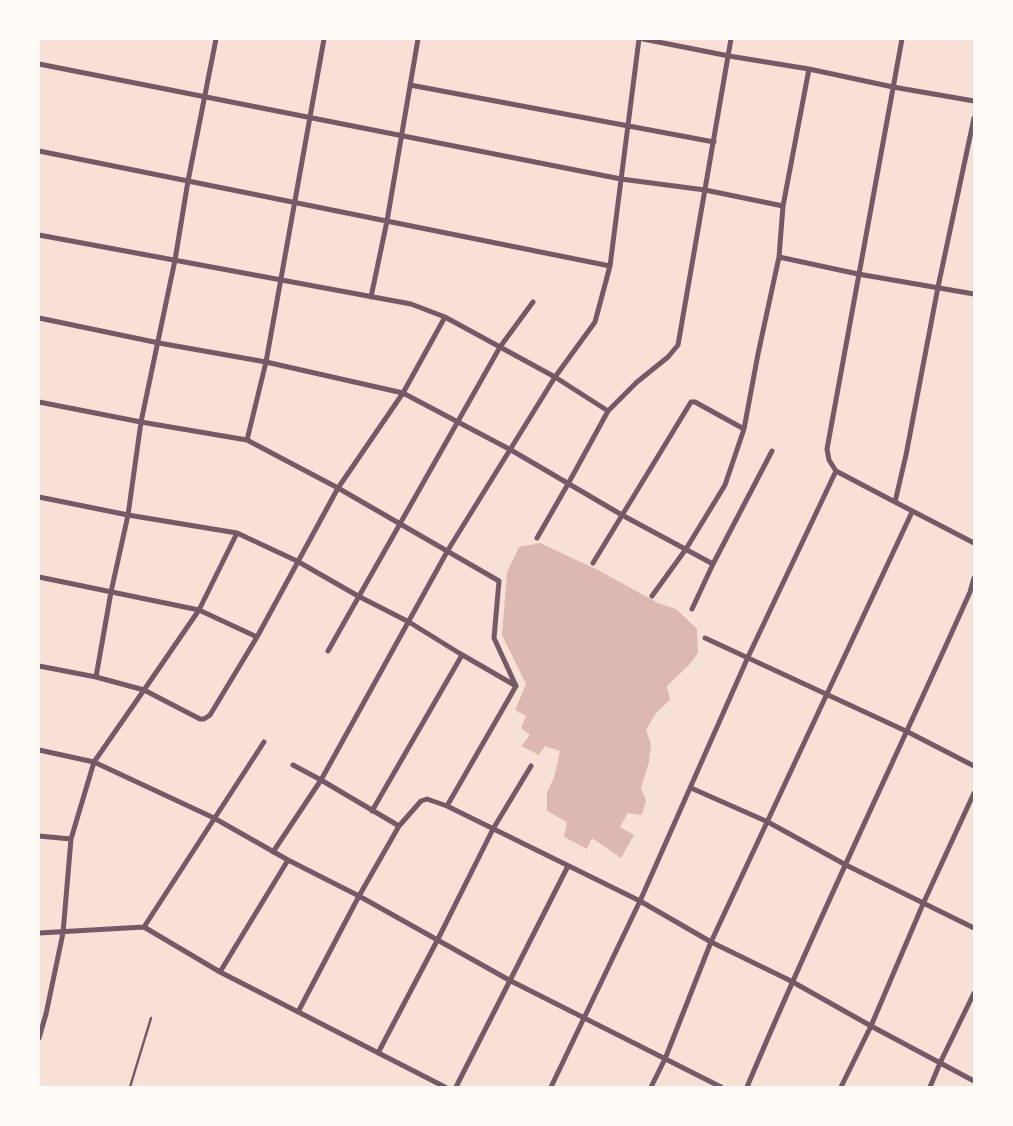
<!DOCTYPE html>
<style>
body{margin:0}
#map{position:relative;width:1013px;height:1126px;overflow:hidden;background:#f7e1d7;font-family:"Titillium Web",sans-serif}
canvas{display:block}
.frame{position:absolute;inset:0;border:40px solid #fffaf5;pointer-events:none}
</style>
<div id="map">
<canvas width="1013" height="1126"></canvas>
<div class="frame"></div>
</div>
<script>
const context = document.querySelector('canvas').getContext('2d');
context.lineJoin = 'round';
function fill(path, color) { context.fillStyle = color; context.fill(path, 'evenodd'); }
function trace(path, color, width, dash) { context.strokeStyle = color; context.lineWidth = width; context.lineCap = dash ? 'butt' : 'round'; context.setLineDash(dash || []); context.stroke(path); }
const water = new Path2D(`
 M 540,543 L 598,570 L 658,603 L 676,609 L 697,629 L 698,653 L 689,665 L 667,686 L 670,700 L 656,713 L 646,730 L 651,744 L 649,762 L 641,788 L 646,800 L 642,815 L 628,813 L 620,827 L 634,835 L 621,858 L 592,838 L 587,849 L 564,837 L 567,822 L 547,811 L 547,792 L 554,778 L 560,751 L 545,746 L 539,755 L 521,746 L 530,735 L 521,728 L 526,716 L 515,710 L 526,684 L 502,635 L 507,572 L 519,547 Z`);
const service = new Path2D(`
 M 130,1087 L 151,1018`);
const minor = new Path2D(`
 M 643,39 L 729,56 L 809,69 L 893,87 L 974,101
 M 902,39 L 827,449 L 829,460 L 836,471 L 895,502 L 906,455 L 938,287 L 974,118
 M 39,64 L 621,179 L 705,190 L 783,206
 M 410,85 L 714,142
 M 39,151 L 610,266
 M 39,235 L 411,304 L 445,317 L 555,377 L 608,411 L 637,382 L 668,357 L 678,345 L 731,39
 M 779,257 L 858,274 L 974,294
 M 371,297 L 387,221 L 418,39
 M 39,318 L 159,343 L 266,362 L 403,393 L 511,450 L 622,515 L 713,564
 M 39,402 L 141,422 L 247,440 L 338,488 L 499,581 L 494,638 L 516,686
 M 247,440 L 266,362 L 324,39
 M 39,497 L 128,515 L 237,533 L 297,561 L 358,596 L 409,622 L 459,653 L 516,686
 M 895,502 L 974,543
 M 237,533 L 199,610 L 144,690 L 200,719 L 204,719 L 210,715 L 257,637 L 338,488 L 403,393 L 445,317
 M 537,538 L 568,484 L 608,411
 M 593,563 L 691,402 L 695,402 L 744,429
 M 39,577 L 199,610 L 257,637
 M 652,596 L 686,549 L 725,485 L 744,429 L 758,354 L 779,257 L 783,206 L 809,69
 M 692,609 L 713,564 L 772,451
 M 705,638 L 908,732 L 974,766
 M 328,651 L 500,347 L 533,302
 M 39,666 L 96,677
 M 39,750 L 94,762 L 214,818 L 288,860 L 359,896 L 509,980 L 721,1087
 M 293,765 L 321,780 L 399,826
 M 691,788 L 768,822 L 846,865 L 974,928
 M 447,806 L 516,686
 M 372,811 L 462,655
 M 39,836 L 71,839
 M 273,852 L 321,780 L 448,550 L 555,377 L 595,322 L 610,266 L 639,39
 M 144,927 L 264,742
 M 39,933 L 144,927 L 220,972 L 445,1087
 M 220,972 L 288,860
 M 298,1012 L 359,896 L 399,826 L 421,801 L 427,799 L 447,806 L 640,901 L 711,942 L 791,981 L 871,1026 L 974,1081
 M 39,1038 L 46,1014 L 63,933 L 71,839 L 94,762 L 144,690 L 96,677 L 111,592 L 128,515 L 141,422 L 175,260 L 188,181 L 216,39
 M 378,1053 L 438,939 L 493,829 L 531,766
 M 456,1087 L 568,866
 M 551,1087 L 640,901 L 748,657 L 836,471
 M 651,1087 L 665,1059 L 711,942 L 912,512
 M 747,1087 C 817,920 896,758 970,592 L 974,578
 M 841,1087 L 871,1026 L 923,904 L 974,793
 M 930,1087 L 940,1063 L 974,993`);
fill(water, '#dcb8b0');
trace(service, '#755966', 2.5);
trace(minor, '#755966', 5);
</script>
